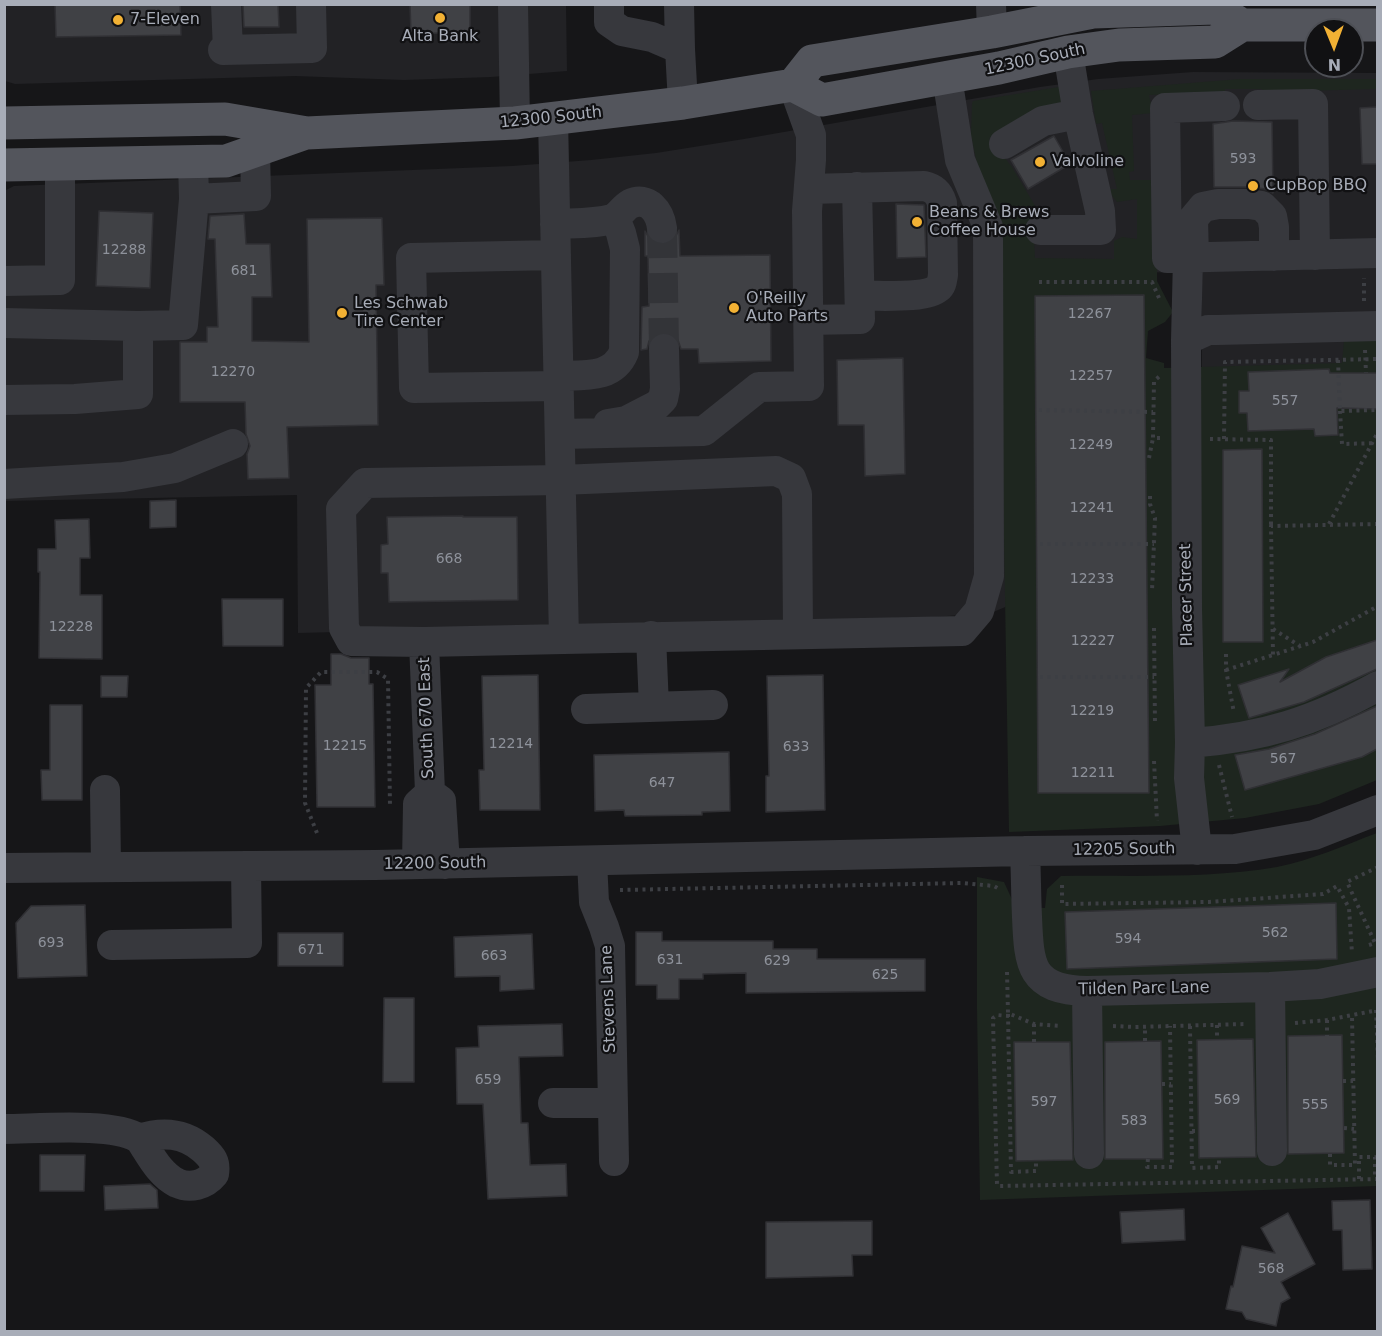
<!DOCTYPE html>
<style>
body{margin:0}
#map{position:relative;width:1382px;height:1336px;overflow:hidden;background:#161618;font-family:"DejaVu Sans",sans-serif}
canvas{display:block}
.frame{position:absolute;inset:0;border:6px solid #a8adb8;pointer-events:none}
.north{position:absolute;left:1304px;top:18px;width:60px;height:60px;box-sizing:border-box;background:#111113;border:2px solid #4d4f55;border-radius:50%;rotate:179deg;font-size:16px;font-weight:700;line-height:24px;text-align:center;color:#a8adb8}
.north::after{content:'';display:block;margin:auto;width:21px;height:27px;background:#f2b134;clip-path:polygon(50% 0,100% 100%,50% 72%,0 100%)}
</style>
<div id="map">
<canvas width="1382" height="1336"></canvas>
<div class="frame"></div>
<div class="north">N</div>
</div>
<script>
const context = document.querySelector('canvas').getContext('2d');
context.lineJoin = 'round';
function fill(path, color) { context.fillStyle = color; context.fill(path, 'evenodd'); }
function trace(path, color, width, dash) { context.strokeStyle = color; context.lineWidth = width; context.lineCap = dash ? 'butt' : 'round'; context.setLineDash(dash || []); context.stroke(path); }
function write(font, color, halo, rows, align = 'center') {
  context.font = font + ' "DejaVu Sans",sans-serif'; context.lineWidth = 4.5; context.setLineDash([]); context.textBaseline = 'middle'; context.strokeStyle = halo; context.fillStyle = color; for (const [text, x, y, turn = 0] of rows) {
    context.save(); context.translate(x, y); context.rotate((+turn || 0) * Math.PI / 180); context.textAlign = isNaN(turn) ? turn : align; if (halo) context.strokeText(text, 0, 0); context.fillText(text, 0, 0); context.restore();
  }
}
const built = new Path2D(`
 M 4,5 L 566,5 L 567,71 L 491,77 L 404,80 L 295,76 L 15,84 L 5,81 Z
 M 1193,72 L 1377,73 L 1377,446 L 1202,442 L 1202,273 L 1007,270 L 1010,605 L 991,613 L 933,617 L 298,633 L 297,495 L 5,501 L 4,191 L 14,186 L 512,166 L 591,160 L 656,153 L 744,139 L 1040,87 L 1098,79 Z`);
const green = new Path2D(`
 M 1240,79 L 1377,79 L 1377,89 L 1262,92 L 1262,89 L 1225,89 L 1225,92 L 1149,95 L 1153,113 L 1132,115 L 1134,171 L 1129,172 L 1130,180 L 1157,180 L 1157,281 L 1173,312 L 1165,322 L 1148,331 L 1146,358 L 1164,363 L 1164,368 L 1342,363 L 1344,340 L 1377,338 L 1377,780 L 1319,804 L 1245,818 L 1160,826 L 1009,832 L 999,244 L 977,164 L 971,135 L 972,104 L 973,101 L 1059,87 L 1065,101 L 1041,109 L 989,138 L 1012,167 L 1037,209 L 1028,223 L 1034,240 L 1035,258 L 1114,259 L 1114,241 L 1122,237 L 1137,239 L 1137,199 L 1117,202 L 1110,193 L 1111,189 L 1117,189 L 1102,123 L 1096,124 L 1091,91 Z
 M 1377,833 L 1377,1186 L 980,1200 L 977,1009 L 977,877 L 1004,882 L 1015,906 L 1045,908 L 1047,889 L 1061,876 C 1133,875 1207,879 1277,867 C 1312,860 1345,845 1377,833 Z`);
const building = new Path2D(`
 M 180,4 L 181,35 L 56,37 L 55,5 Z
 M 243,4 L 278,4 L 279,27 L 244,27 Z
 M 410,4 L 470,4 L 470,32 L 411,34 Z
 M 1377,107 L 1377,164 L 1362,164 L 1360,108 Z
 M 1233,121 L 1272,122 L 1273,193 L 1265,189 L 1252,187 L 1214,187 L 1213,124 Z
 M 1054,136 L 1070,164 L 1028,189 L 1011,160 Z
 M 896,204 L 924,205 L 926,257 L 897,258 Z
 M 99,211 L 153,213 L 150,288 L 96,286 Z
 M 244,214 L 246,244 L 270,244 L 272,297 L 252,297 L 252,341 L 309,342 L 307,219 L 382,218 L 384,285 L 376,285 L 378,425 L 287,427 L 289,478 L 248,479 L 247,454 L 250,446 L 246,434 L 245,402 L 180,402 L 180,342 L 207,342 L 207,327 L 218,327 L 215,239 L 208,239 L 210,216 Z
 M 679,230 L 680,256 L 770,255 L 771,361 L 699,363 L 698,349 L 681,349 L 678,340 L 673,334 L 664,332 L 655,335 L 649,341 L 647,349 L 641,350 L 642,307 L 649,306 L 648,256 L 645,256 L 645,231 L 650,240 L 657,244 L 665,245 L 674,240 Z
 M 1144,295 L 1149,793 L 1038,793 L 1035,296 Z
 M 903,358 L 905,474 L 865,476 L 864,425 L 838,425 L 837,360 Z
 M 1329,369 L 1330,373 L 1377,373 L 1377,409 L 1337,408 L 1338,435 L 1315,436 L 1314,429 L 1248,431 L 1247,413 L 1239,413 L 1239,391 L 1249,391 L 1248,372 Z
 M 1262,449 L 1263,642 L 1223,642 L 1223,450 Z
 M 176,500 L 176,527 L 150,528 L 150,501 Z
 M 463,516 L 463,517 L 517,517 L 518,600 L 389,602 L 388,573 L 381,573 L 381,545 L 388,544 L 387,517 Z
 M 89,519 L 90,558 L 80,558 L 80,595 L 102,595 L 102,659 L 39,658 L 40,572 L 38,572 L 38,549 L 56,549 L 55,520 Z
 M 222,599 L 283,599 L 283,646 L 223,646 Z
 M 1377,640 L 1377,669 L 1304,702 L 1249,718 L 1238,685 L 1289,669 L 1280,682 L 1326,657 Z
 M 331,654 L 341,654 L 351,658 L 369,658 L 369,684 L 373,684 L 375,807 L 317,807 L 315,685 L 331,685 Z
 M 538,675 L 540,810 L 480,810 L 479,770 L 484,770 L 482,676 Z
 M 823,675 L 825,810 L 766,812 L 766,776 L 769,776 L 767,676 Z
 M 101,676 L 128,676 L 127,697 L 101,697 Z
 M 50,705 L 82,705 L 82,800 L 42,800 L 41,770 L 50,770 Z
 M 1377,706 L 1377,749 L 1362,757 L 1245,790 L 1235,755 L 1269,749 L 1315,734 Z
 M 729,752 L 730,811 L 702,812 L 702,815 L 625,816 L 624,810 L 595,811 L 594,755 Z
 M 1336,903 L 1337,959 L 1067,969 L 1065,912 Z
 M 85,905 L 87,976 L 18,978 L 16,923 L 31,906 Z
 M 636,932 L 662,932 L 662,941 L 773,941 L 773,949 L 817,949 L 817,959 L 925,959 L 925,991 L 746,993 L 746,973 L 703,974 L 703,979 L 679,979 L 679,999 L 657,999 L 657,985 L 636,985 Z
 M 278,933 L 343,933 L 343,966 L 278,966 Z
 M 532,934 L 534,989 L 500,991 L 500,976 L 455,977 L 454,937 Z
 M 384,998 L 414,998 L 414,1082 L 383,1082 Z
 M 562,1024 L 563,1056 L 519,1057 L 521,1123 L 528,1123 L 530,1165 L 566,1164 L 567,1196 L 488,1199 L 483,1104 L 457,1104 L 456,1048 L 479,1047 L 478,1026 Z
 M 1342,1035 L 1344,1153 L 1288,1154 L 1288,1036 Z
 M 1253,1039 L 1256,1157 L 1199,1158 L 1197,1040 Z
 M 1161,1041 L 1163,1159 L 1105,1159 L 1105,1042 Z
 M 1014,1042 L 1070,1042 L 1073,1160 L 1016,1161 Z
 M 40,1155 L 85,1155 L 84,1191 L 40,1191 Z
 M 150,1184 L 157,1190 L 158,1208 L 105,1210 L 104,1186 Z
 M 1370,1200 L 1372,1269 L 1343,1270 L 1342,1230 L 1333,1230 L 1332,1201 Z
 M 1184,1209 L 1185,1240 L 1122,1243 L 1120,1212 Z
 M 1288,1213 L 1315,1264 L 1281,1282 L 1290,1298 L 1281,1303 L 1276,1326 L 1246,1319 L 1242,1312 L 1226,1309 L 1231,1286 L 1233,1287 L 1242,1246 L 1275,1253 L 1261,1228 Z
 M 872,1221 L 872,1255 L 852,1255 L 853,1276 L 766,1278 L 766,1222 Z`);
const minorTunnel = new Path2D(`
 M 662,228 L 664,349`);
const path = new Path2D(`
 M 1039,282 L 1152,282 L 1159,298
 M 1364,301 L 1364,278
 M 1365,350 L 1366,373
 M 1338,360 L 1340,411 L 1378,410
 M 1039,410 L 1153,412
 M 1340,411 L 1342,444 L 1378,443
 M 1160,438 L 1153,438 L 1154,381 L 1161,375
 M 1210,439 L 1271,440 L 1271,526
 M 1224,439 L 1225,362 L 1378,359
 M 1149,458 L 1153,438
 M 1150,496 L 1150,504 L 1155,518 L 1152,591
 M 1329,524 L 1378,432
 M 1378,524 L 1271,526 L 1273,655 L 1313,642 L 1378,606
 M 1040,544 L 1154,544
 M 1154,628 L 1155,725
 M 1273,629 L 1300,646
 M 1226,654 L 1226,670 L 1234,713
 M 1226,670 L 1273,655
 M 1040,677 L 1154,677
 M 1154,761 L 1157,821
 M 1219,765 L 1232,817
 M 317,833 L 305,803 L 306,688 L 321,672 L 377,672 L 388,679 L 390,806
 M 1062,885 L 1062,904 L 1209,902 L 1323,894 L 1337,886 L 1349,908 L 1352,953
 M 620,890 L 963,883 L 994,886 L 1001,890
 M 1369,945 L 1375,943 L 1347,882 L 1378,867
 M 1007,972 L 1008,1013 L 1034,1024 L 1062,1026
 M 1376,1010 L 1378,1060
 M 1008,1014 L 1011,1172 L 1036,1171 L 1036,1160
 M 1009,1016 L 997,1015 L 993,1018 L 997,1185 L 999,1186 L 1378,1179
 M 1327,1020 L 1327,1036
 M 1295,1023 L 1327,1020 L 1378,1010
 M 1034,1024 L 1034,1042
 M 1217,1025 L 1217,1040
 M 1113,1026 L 1135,1027 L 1246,1024
 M 1190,1026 L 1192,1168 L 1219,1167 L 1219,1158
 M 1145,1041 L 1145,1027
 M 1343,1081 L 1353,1081
 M 1162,1084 L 1171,1084
 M 1344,1128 L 1354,1129
 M 1192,1131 L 1199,1131
 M 1330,1154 L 1330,1165 L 1355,1165 L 1352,1016
 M 1148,1159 L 1147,1167 L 1172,1167 L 1170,1026
 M 1359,1179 L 1359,1157 L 1375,1157 L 1375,1179`);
const minor = new Path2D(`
 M 226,4 L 228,50
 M 513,4 L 515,123
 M 609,4 L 609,22 L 622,31 L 652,37 L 680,49 L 683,103
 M 679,4 L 680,49
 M 991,4 L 992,32
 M 223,50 L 312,48 L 311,4
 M 1258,105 L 1313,104 L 1315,255
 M 1225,106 L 1165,108 L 1167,258 L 1378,253
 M 553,118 L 564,639 L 424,642 L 351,641 L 344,628 L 341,509 L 365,483 L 561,480 L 776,471 L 791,478 L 797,494 L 798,633
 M 1004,144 L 1043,121 L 1078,114
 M 809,189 L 924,186 C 934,188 939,193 942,203 L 943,275 C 942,280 942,285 938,288 C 926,299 877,295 860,296
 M 194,199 L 256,196 L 255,151
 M 555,224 C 574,223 594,224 612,219 C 619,216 623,208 630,204 C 648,195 660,212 662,228
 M 1040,230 L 1101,230 L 1100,211 L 1078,114 L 1068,52
 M 556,255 L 411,258 L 414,388 L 559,386
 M 1188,258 L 1186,340 L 1187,608 L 1190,743 L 1189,778 L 1197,850
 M 1194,258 L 1193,219 L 1203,207 L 1218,204 L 1249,204 L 1262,206 L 1272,216 L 1274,227 L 1274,256
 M 4,281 L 60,280 L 60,164
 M 808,320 L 860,319 L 857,187
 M 4,323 L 138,326 L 138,394 L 75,399 L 4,400
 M 138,326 L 183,325 L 194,199 L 193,161
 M 1186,340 L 1208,330 L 1217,330 L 1378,326
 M 558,376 C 584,375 613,379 624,352 L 625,249 L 621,233 L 615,218
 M 608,424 L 626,421 L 657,405 L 663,399 L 665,389 L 664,349
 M 560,434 L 704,431 L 759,387 L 809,386 L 807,211 L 811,160 L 811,135 L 793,85
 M 4,484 L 123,477 L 175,468 L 233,444
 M 651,636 L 654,707
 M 564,639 L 962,631 L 979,611 L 989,576 L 988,227 L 960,160 L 947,77
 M 424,642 L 430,793
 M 586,709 L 713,705
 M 1190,743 C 1262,738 1315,721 1378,686
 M 105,790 L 106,867
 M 430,793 L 441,801 L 445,864
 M 1025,851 C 1026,873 1026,895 1027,917 C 1029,965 1030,990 1087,991 L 1270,987 L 1320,984 L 1378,972
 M 592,861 L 594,902 L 604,927 L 610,946 L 614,1161
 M 417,864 L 418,804 L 430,793
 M 4,868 L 375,865 L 1025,851 L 1235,849 L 1314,835 L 1378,810
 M 112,945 L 247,943 L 246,866
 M 1270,987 L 1272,1151
 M 1087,991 L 1089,1154
 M 553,1103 L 612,1103
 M 4,1129 C 36,1129 113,1122 138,1138 C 141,1140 144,1146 146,1149 C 154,1162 163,1176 177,1183 C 190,1189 205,1185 214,1174 C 216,1162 212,1157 203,1149 C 184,1133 163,1131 139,1139`);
const major = new Path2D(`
 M 793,85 L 812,61 L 992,32 L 1093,12 L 1215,8 L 1242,25
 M 4,123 L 225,119 L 307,133 L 515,123 L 683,103 L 793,85 L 822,100 L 999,68 L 1068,52 L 1119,45 L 1215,42 L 1242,25 L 1378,25
 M 4,165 L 226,161 L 303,134`);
const markers = [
 [440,18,6,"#f2b134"],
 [118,20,6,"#f2b134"],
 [1040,162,6,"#f2b134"],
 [1253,186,6,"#f2b134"],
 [917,222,6,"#f2b134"],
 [734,308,6,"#f2b134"],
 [342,313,6,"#f2b134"]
];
const numberNames = [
 ["593",1243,159],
 ["12288",124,250],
 ["681",244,271],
 ["12267",1090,314],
 ["12270",233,372],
 ["12257",1091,376],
 ["557",1285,401],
 ["12249",1091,445],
 ["12241",1092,508],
 ["668",449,559],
 ["12233",1092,579],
 ["12228",71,627],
 ["12227",1093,641],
 ["12219",1092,711],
 ["12214",511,744],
 ["12215",345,746],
 ["633",796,747],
 ["567",1283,759],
 ["12211",1093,773],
 ["647",662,783],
 ["562",1275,933],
 ["594",1128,939],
 ["693",51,943],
 ["671",311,950],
 ["663",494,956],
 ["631",670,960],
 ["629",777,961],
 ["625",885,975],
 ["659",488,1080],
 ["569",1227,1100],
 ["597",1044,1102],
 ["555",1315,1105],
 ["583",1134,1121],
 ["568",1271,1269]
];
const poiNames = [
 ["7-Eleven",130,20],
 ["Alta Bank",440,37,"center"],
 ["Valvoline",1052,162],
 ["CupBop BBQ",1265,186],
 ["Beans & Brews",929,213],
 ["Coffee House",929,231],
 ["O'Reilly",746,299],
 ["Auto Parts",746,317],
 ["Les Schwab",354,304],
 ["Tire Center",354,322]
];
const streetNames = [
 ["12300 South",1035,60,-12],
 ["12300 South",551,118,-6],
 ["Placer Street",1187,595,-91],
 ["South 670 East",427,718,-92],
 ["12205 South",1124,850,-1],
 ["12200 South",435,864,-1],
 ["Tilden Parc Lane",1144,989,-1],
 ["Stevens Lane",609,999,-92]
];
fill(built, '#222225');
fill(green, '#1e261f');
fill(building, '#404145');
trace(building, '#303034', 1.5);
trace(minorTunnel, '#333438', 30, [30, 15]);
trace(path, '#3d3f44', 4, [3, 4.5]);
trace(minor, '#37383d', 30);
trace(major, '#53555c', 33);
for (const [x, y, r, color] of markers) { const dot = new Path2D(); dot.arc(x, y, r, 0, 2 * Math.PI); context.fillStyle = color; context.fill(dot); trace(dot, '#111113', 2); }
write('14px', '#8e929b', null, numberNames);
write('16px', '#a8adb8', '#111113', poiNames, 'left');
write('16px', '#a8adb8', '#111113', streetNames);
</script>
